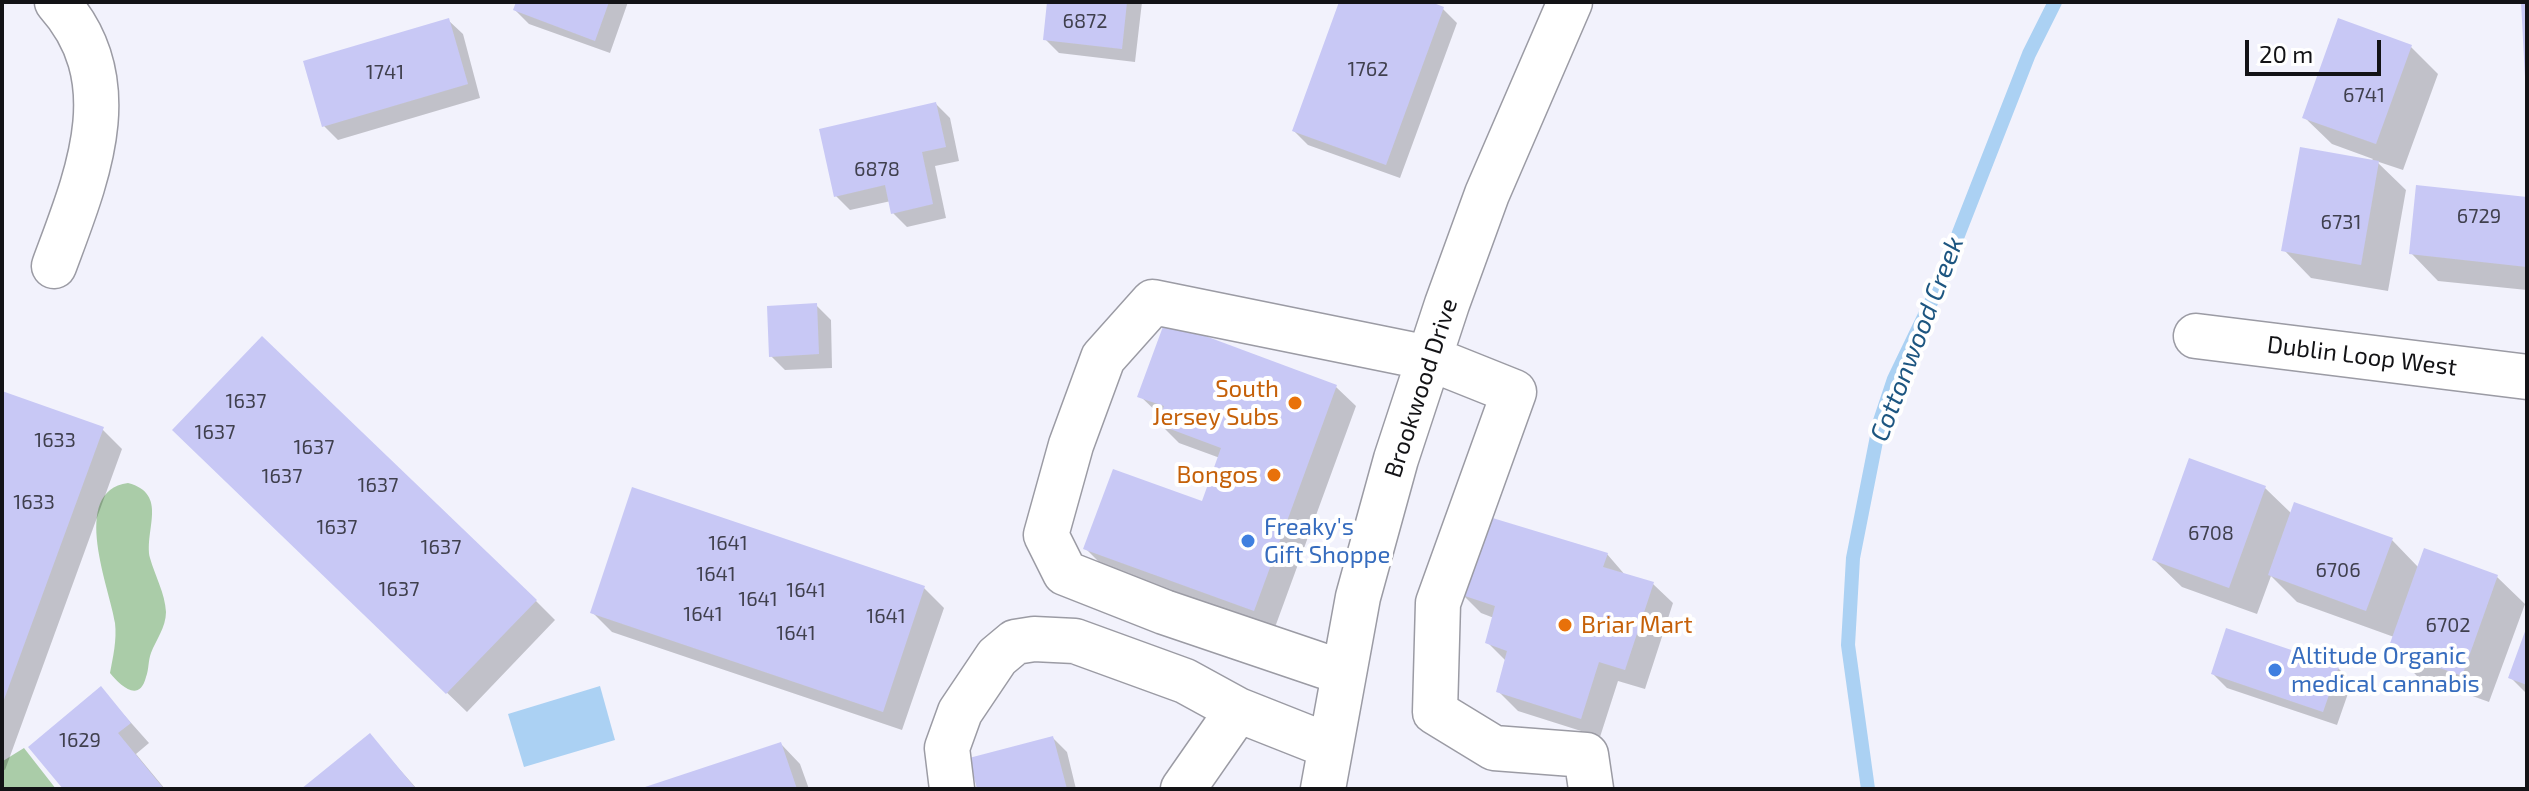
<!DOCTYPE html>
<style>
body{margin:0}
#map{position:relative;width:2529px;height:791px;overflow:hidden;background:#f2f2fc;font-family:"Exo 2",sans-serif}
canvas{display:block}
.frame{position:absolute;inset:0;border:4px solid #131316;pointer-events:none}
.scale{position:absolute;left:2245px;top:40px;width:136px;height:36px;box-sizing:border-box;border:4px solid #131316;border-top:0;padding-left:10px;font-size:24px;line-height:28px;white-space:nowrap;color:#131316;-webkit-text-stroke:6px #fff;paint-order:stroke}
</style>
<div id="map">
<canvas width="2529" height="791"></canvas>
<div class="frame"></div>
<div class="scale">20 m</div>
</div>
<script>
const context = document.querySelector('canvas').getContext('2d');
context.lineJoin = 'round';
function fill(path, color) { context.fillStyle = color; context.fill(path, 'evenodd'); }
function trace(path, color, width, dash) { context.strokeStyle = color; context.lineWidth = width; context.lineCap = dash ? 'butt' : 'round'; context.setLineDash(dash || []); context.stroke(path); }
function write(font, color, halo, rows, align = 'center') {
  context.font = font + ' "Exo 2",sans-serif'; context.lineWidth = 8; context.setLineDash([]); context.textBaseline = 'middle'; context.strokeStyle = halo; context.fillStyle = color; for (const [text, x, y, turn = 0] of rows) {
    context.save(); context.translate(x, y); context.rotate((+turn || 0) * Math.PI / 180); context.textAlign = isNaN(turn) ? turn : align; if (halo) context.strokeText(text, 0, 0); context.fillText(text, 0, 0); context.restore();
  }
}
const green = new Path2D(`
 M 128,483 C 169,494 144,530 150,558 C 155,576 165,593 166,612 C 166,627 156,640 151,653 C 148,661 149,669 146,677 C 139,704 120,685 110,673 C 113,657 117,640 115,623 C 111,591 68,491 128,483 Z
 M 24,748 L 56,789 L 5,789 L 2,781 L 3,761 Z`);
const water = new Path2D(`
 M 600,686 L 615,740 L 524,767 L 508,714 Z`);
const shadow = new Path2D(`
 M 518,2 L 628,2 L 610,53 L 529,24 L 515,10 Z
 M 1049,2 L 1142,2 L 1135,62 L 1059,53 L 1045,39 Z
 M 1341,2 L 1425,2 L 1443,9 L 1457,23 L 1400,178 L 1308,145 L 1294,131 Z
 M 448,20 L 463,34 L 480,98 L 338,140 L 324,126 Z
 M 2411,47 L 2438,74 L 2403,170 L 2376,161 L 2406,190 L 2388,291 L 2311,278 L 2284,250 L 2373,159 L 2332,144 L 2304,117 Z
 M 936,104 L 950,118 L 959,161 L 935,166 L 946,218 L 907,227 L 893,213 L 891,201 L 850,210 L 836,196 Z
 M 2527,199 L 2527,290 L 2438,281 L 2411,253 Z
 M 816,305 L 831,320 L 832,368 L 785,370 L 771,356 Z
 M 1336,387 L 1356,406 L 1274,630 L 1105,568 L 1085,548 L 1203,504 L 1220,458 L 1179,443 L 1160,424 L 1162,417 L 1140,396 Z
 M 2,393 L 102,429 L 122,449 L 5,770 L 2,769 Z
 M 194,449 L 536,601 L 555,620 L 467,712 Z
 M 2191,460 L 2265,488 L 2292,514 L 2392,540 L 2419,568 L 2425,551 L 2497,577 L 2525,604 L 2489,702 L 2417,676 L 2390,648 L 2394,637 L 2297,602 L 2271,576 L 2257,614 L 2182,587 L 2154,560 Z
 M 1607,554 L 1626,576 L 1653,584 L 1673,603 L 1645,689 L 1618,681 L 1600,737 L 1518,711 L 1499,692 L 1507,662 L 1487,642 L 1494,618 L 1481,613 L 1462,594 Z
 M 924,588 L 944,608 L 902,730 L 612,632 L 592,612 Z
 M 2527,631 L 2527,694 L 2510,677 Z
 M 2338,668 L 2352,682 L 2337,725 L 2227,688 L 2213,674 Z
 M 101,689 L 149,743 L 136,754 L 165,789 L 65,789 Z
 M 370,736 L 417,789 L 304,789 Z
 M 1053,738 L 1067,752 L 1076,789 L 980,789 Z
 M 781,744 L 800,764 L 809,789 L 647,789 Z`);
const stream = new Path2D(`
 M 1868,789 L 1848,645 L 1853,558 L 1880,421 L 1894,379 L 1935,294 L 2029,54 L 2055,2`);
const building = new Path2D(`
 M 516,2 L 609,2 L 595,41 L 513,10 Z
 M 1047,2 L 1127,2 L 1122,49 L 1043,40 Z
 M 1339,2 L 1431,2 L 1444,7 L 1386,165 L 1292,131 Z
 M 2521,2 L 2527,2 L 2527,77 L 2525,77 Z
 M 449,18 L 468,84 L 322,127 L 303,61 Z
 M 2338,18 L 2412,45 L 2376,144 L 2302,118 Z
 M 936,102 L 946,147 L 922,152 L 933,204 L 891,214 L 885,185 L 834,197 L 819,129 Z
 M 2300,147 L 2379,161 L 2361,265 L 2281,251 Z
 M 2416,185 L 2527,197 L 2527,267 L 2409,254 Z
 M 817,303 L 819,354 L 769,357 L 767,306 Z
 M 1165,321 L 1337,385 L 1254,611 L 1083,549 L 1113,469 L 1202,501 L 1221,448 L 1157,424 L 1164,406 L 1137,397 Z
 M 262,336 L 537,600 L 446,694 L 172,430 Z
 M 2,391 L 104,427 L 2,705 Z
 M 2189,458 L 2266,486 L 2229,588 L 2152,560 Z
 M 632,487 L 925,586 L 883,712 L 590,613 Z
 M 2294,502 L 2393,538 L 2366,611 L 2268,575 Z
 M 1486,516 L 1608,553 L 1603,567 L 1654,582 L 1625,670 L 1599,662 L 1581,719 L 1496,692 L 1507,651 L 1485,643 L 1495,606 L 1459,594 Z
 M 2424,548 L 2498,575 L 2462,676 L 2388,649 Z
 M 2527,626 L 2527,685 L 2508,678 Z
 M 2226,628 L 2339,666 L 2323,712 L 2211,674 Z
 M 101,686 L 131,723 L 118,733 L 164,789 L 63,789 L 28,747 Z
 M 370,733 L 416,789 L 301,789 Z
 M 1053,736 L 1067,789 L 977,789 L 969,758 Z
 M 781,742 L 797,789 L 642,789 L 642,788 Z`);
const minor = new Path2D(`
 M 54,266 C 86,179 129,82 57,2
 M 2196,336 L 2527,377
 M 1344,673 L 1164,612 L 1065,573 L 1046,535 L 1071,445 L 1103,358 L 1153,302 L 1429,358 L 1514,392 L 1438,603 L 1435,712 L 1494,748 L 1586,755 L 1591,789
 M 952,789 L 947,748 L 960,712 L 997,657 L 1015,642 L 1034,639 L 1075,641 L 1185,681 L 1238,710 L 1329,746
 M 1183,789 L 1238,710
 M 1323,789 L 1358,597 L 1396,459 L 1447,304 L 1487,194 L 1570,2`);
const markers = [
 [1295,403,8,"#e8710a"],
 [1274,475,8,"#e8710a"],
 [1248,541,8,"#3f7fe0"],
 [1565,625,8,"#e8710a"],
 [2275,670,8,"#3f7fe0"]
];
const numberNames = [
 ["6872",1085,21],
 ["1762",1368,69],
 ["1741",385,72],
 ["6741",2364,95],
 ["6878",877,169],
 ["6729",2479,216],
 ["6731",2341,222],
 ["1637",246,401],
 ["1637",215,432],
 ["1633",55,440],
 ["1637",314,447],
 ["1637",282,476],
 ["1637",378,485],
 ["1633",34,502],
 ["1637",337,527],
 ["6708",2211,533],
 ["1641",728,543],
 ["1637",441,547],
 ["6706",2338,570],
 ["1641",716,574],
 ["1637",399,589],
 ["1641",806,590],
 ["1641",758,599],
 ["1641",703,614],
 ["1641",886,616],
 ["6702",2448,625],
 ["1641",796,633],
 ["1629",80,740]
];
const streetNames = [
 ["Dublin Loop West",2362,356,7],
 ["Brookwood Drive",1421,388,-72]
];
const foodNames = [
 ["South",1279,389],
 ["Jersey Subs",1279,417],
 ["Bongos",1258,475],
 ["Briar Mart",1581,625,"left"]
];
const shopNames = [
 ["Freaky's",1264,527],
 ["Gift Shoppe",1264,555],
 ["Altitude Organic",2291,656],
 ["medical cannabis",2291,684]
];
const waterNames = [
 ["Cottonwood Creek",1917,339,-69]
];
fill(green, '#aacca8');
fill(water, '#abd1f3');
fill(shadow, '#0003');
trace(stream, '#abd1f3', 14);
fill(building, '#c8c8f5');
trace(minor, '#9b9ba4', 47);
trace(minor, '#fff', 44);
for (const [x, y, r, color] of markers) { const dot = new Path2D(); dot.arc(x, y, r, 0, 2 * Math.PI); context.fillStyle = color; context.fill(dot); trace(dot, '#fff', 3); }
write('20px', '#40404e', null, numberNames);
write('24px', '#131316', '#fff', streetNames);
write('24px', '#c56008', '#fff', foodNames, 'right');
write('24px', '#366cbe', '#fff', shopNames, 'left');
write('italic 26px', '#1d5681', '#fff', waterNames);
</script>
